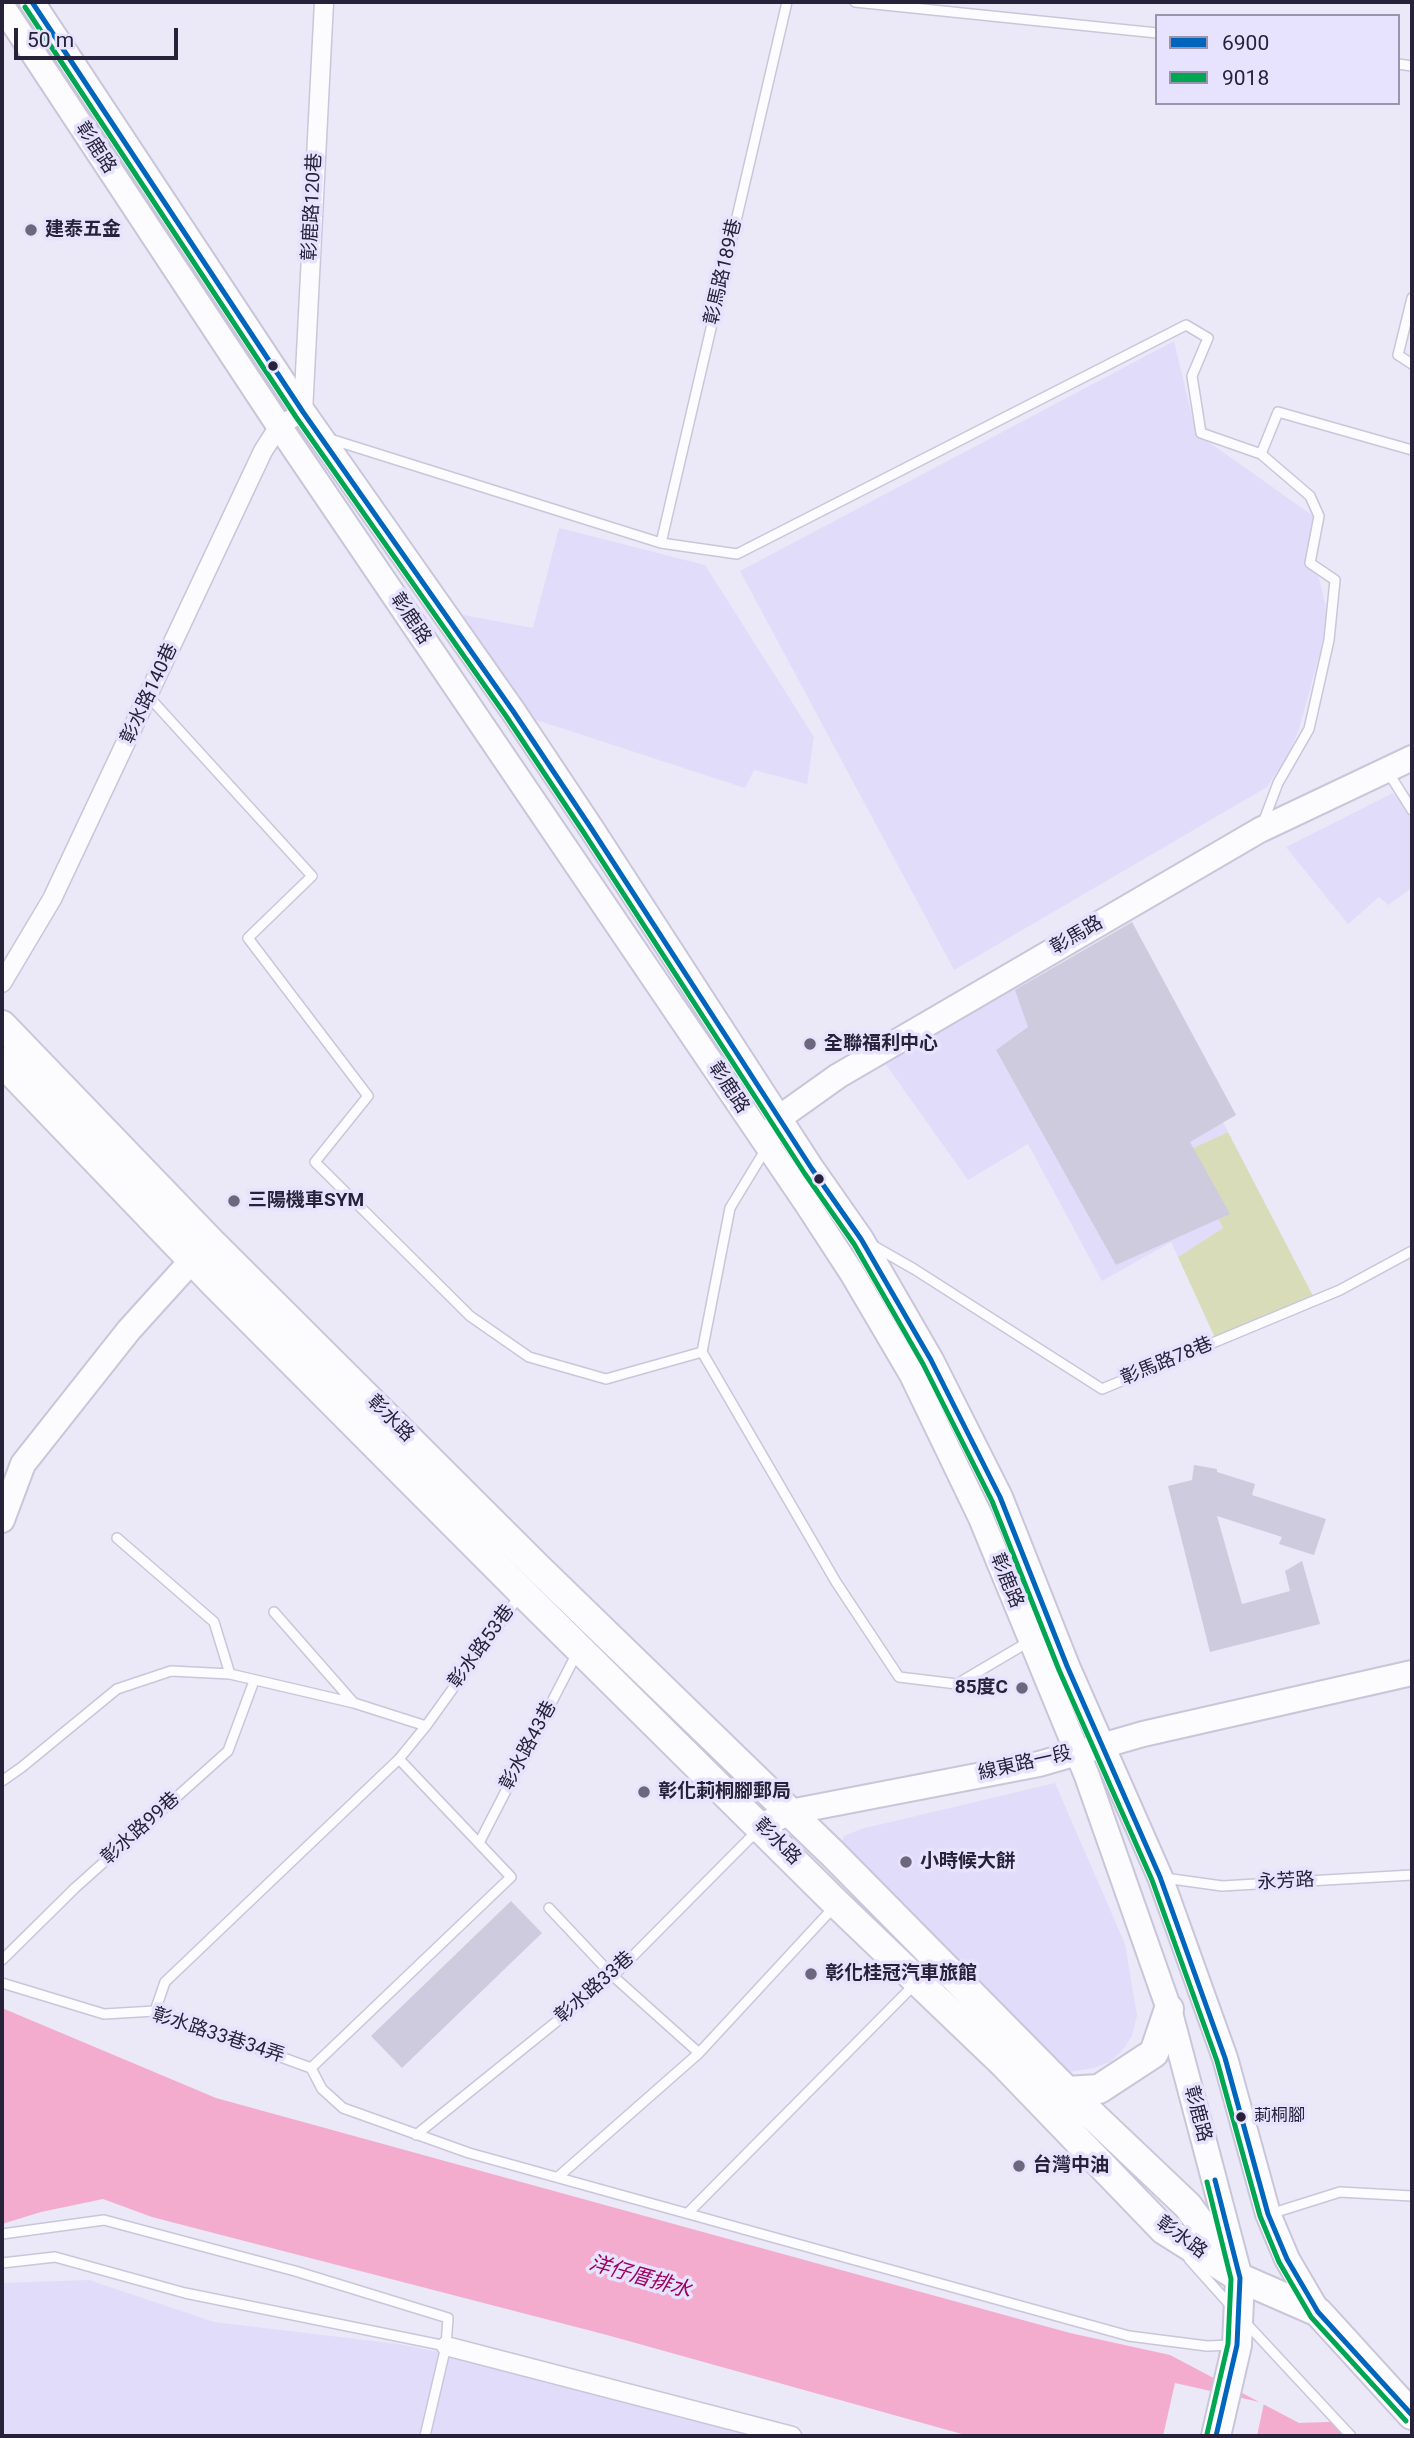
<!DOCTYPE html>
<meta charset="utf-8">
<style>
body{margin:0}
#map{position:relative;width:1414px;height:2438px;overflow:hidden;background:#ebe8f7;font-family:Roboto,sans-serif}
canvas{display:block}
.frame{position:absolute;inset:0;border:4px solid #27223a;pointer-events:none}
.legend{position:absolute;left:1155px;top:14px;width:245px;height:91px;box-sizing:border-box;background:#e7e2fd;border:2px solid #9a95af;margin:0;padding:9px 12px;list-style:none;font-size:21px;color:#27223a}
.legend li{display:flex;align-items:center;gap:14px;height:35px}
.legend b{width:35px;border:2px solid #9a95af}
.scale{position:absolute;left:14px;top:28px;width:164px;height:32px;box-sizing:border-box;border:4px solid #27223a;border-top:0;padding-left:9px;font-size:21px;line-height:24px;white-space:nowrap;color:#27223a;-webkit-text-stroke:5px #e7e2fd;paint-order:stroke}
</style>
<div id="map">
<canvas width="1414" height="2438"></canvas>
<div class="frame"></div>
<ul class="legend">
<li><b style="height:9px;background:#0065bd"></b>6900</li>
<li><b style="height:9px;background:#00a651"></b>9018</li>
</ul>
<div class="scale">50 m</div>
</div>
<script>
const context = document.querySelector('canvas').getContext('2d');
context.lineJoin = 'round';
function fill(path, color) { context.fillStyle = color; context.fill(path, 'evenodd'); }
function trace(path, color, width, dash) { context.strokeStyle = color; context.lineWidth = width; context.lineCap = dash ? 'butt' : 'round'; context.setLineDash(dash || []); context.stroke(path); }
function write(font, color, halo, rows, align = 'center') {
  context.font = font + ' Roboto,"Noto Sans TC",sans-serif'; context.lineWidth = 7; context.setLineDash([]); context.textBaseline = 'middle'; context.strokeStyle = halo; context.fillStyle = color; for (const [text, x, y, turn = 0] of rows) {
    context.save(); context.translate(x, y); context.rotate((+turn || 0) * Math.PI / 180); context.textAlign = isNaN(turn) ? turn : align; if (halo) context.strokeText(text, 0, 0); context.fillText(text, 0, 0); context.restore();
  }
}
const built = new Path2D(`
 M 1174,341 L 1196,433 L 1319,520 L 1316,565 L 1329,621 L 1298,732 L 1288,755 L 1267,787 L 954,970 L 740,571 Z
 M 559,528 L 705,565 L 814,737 L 807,784 L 754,770 L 745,788 L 524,716 L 458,614 L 533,628 Z
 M 1393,793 L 1412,816 L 1412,888 L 1388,905 L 1379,897 L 1348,924 L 1286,847 Z
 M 1123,930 L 1228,1132 L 1182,1153 L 1223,1228 L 1178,1257 L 1171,1242 L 1102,1281 L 1028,1144 L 968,1180 L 882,1059 Z
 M 1055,1783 L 1125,1944 L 1137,2015 L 1132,2036 L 1122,2051 L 1110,2062 L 1094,2068 L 1069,2072 L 1051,2070 L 841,1847 L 844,1836 L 861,1829 Z
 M 89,2280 L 214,2322 L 398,2344 L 493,2362 L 768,2436 L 2,2436 L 2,2283 Z`);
const green = new Path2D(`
 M 1228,1132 L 1313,1296 L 1217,1342 L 1178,1257 L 1223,1228 L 1182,1153 Z`);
const water = new Path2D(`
 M 2,2008 L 216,2098 L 1070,2333 L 1170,2355 L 1299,2423 L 1412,2419 L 1412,2436 L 969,2436 L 607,2335 L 152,2217 L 103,2199 L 41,2212 L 2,2224 Z`);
const pier = new Path2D(`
 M 1175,2383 L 1264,2403 L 1257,2436 L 1163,2436 Z
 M 1352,2418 L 1412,2420 L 1412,2436 L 1350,2436 L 1333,2419 Z`);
const building = new Path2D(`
 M 1132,922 L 1236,1115 L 1190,1142 L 1230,1214 L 1116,1265 L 996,1050 L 1028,1027 L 1015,990 Z
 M 1194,1465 L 1217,1469 L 1217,1472 L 1255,1484 L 1252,1495 L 1326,1519 L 1314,1555 L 1279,1544 L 1282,1537 L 1217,1516 L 1242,1604 L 1290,1591 L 1285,1571 L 1302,1561 L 1320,1624 L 1210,1652 L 1168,1486 L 1192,1480 Z
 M 511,1901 L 542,1933 L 402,2068 L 371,2036 Z`);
const lane = new Path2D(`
 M 855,2 L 1157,33
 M 1398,64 L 1412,66
 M 1412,298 L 1398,355 L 1412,364
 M 330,439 L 661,543 L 737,554 L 1186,325 L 1208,338 L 1192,376 L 1201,433 L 1261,454 L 1278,412 L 1412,450
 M 1261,454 L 1310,496 L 1319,516 L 1310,563 L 1335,580 L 1329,640 L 1309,729 L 1278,783 L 1263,823
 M 661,543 L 787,2
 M 149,697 L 312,876 L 248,938 L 368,1096 L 315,1162 L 470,1316 L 529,1357 L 606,1379 L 702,1352
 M 1388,772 L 1412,810
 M 767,1147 L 730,1208 L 702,1352 L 836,1582 L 899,1677 L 957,1684 L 1030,1641
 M 872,1245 L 914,1269 L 1102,1389 L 1340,1290 L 1412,1251
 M 117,1538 L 214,1622 L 230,1674
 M 274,1612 L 353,1702
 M 2,1781 L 22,1767 L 117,1689 L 171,1671 L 230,1674 L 354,1703 L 426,1726
 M 479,1843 L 577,1653
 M 1165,1878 L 1222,1886 L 1412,1875
 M 549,1908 L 613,1976 L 699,2053
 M 2,1960 L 75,1888 L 228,1751 L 254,1681
 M 2,1983 L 104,2014 L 155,2011 L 311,2068 L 322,2089 L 343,2108 L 469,2153 L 1129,2336 L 1207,2346 L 1232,2345
 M 155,2011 L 165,1982 L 399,1759 L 426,1726 L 520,1595
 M 311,2068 L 511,1877 L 399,1759
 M 416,2135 L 613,1976 L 758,1830
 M 558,2177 L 699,2053 L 834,1907
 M 688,2213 L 916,1983
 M 1270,2214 L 1340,2192 L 1412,2196
 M 2,2234 L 104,2220 L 295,2271 L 448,2318 L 446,2346 L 425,2436
 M 1189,2259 L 1231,2306
 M 2,2263 L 55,2257 L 185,2293 L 446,2346
 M 1245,2322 L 1351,2436`);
const street = new Path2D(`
 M 2,983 L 52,899 L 263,451 L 279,426 L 303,412 L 324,2
 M 446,2346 L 792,2436`);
const secondary = new Path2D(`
 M 32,2 L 303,412 L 513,711 L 591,828 L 812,1169 L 861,1239 L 931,1360 L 1000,1497 L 1067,1666 L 1160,1877 L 1225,2058 L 1268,2214 L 1287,2259 L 1318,2312
 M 2,6 L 279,426 L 807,1204 L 852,1273 L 912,1375 L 981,1518 L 1087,1776 L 1169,2009 L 1239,2274
 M 773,1132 L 779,1118 L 838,1076 L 1260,830 L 1412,758
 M 2,1520 L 23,1464 L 129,1330 L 205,1246
 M 761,1826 L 790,1812 L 1039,1764 L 1143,1734 L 1412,1673`);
const primary = new Path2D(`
 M 2,1025 L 210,1241 L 539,1569 L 833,1854 L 1067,2091 L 1188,2206 L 1232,2267
 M 2,1062 L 215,1284 L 522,1592 L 837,1904 L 1004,2064 L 1164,2230 L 1240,2278 L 1318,2312 L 1412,2415
 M 1067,2091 L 1099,2089 L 1154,2053 L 1169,2009
 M 1216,2436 L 1237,2345 L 1240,2278`);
const bus1 = new Path2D(`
 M 32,2 L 303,412 L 513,711 L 591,828 L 812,1169 L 861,1239 L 931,1360 L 1000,1497 L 1067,1666 L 1160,1877 L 1225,2058 L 1268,2214 L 1287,2259 L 1318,2312 L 1412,2415
 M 1215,2180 L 1240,2278 L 1237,2345 L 1216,2436`);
const bus2 = new Path2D(`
 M 25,7 L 296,417 L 506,716 L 584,833 L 805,1174 L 854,1244 L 923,1364 L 992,1501 L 1059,1670 L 1152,1880 L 1217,2061 L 1260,2216 L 1279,2262 L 1311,2317 L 1406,2421
 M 1207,2182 L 1231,2279 L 1228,2344 L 1207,2434`);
const markers = [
 [31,230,7,"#6c677c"],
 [273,366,6,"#27223a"],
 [810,1044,7,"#6c677c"],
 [819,1179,6,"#27223a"],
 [234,1201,7,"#6c677c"],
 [1022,1688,7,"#6c677c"],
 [644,1792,7,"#6c677c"],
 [906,1862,7,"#6c677c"],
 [811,1974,7,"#6c677c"],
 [1241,2117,6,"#27223a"],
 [1019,2166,7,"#6c677c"]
];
const busNames = [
 ["莿桐腳",1254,2117]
];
const streetNames = [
 ["彰鹿路",95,148,57],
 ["彰鹿路120巷",313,207,-87],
 ["彰馬路189巷",724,272,-77],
 ["彰鹿路",410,619,56],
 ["彰水路140巷",150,694,-65],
 ["彰馬路",1077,936,-30],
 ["彰鹿路",728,1088,56],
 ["彰馬路78巷",1167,1362,-22],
 ["彰水路",390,1419,45],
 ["彰鹿路",1006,1581,68],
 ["彰水路53巷",482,1647,-54],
 ["彰水路43巷",529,1746,-62],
 ["線東路一段",1025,1764,-13],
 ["彰水路99巷",141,1829,-42],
 ["彰水路",777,1842,45],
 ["永芳路",1286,1882,-3],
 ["彰水路33巷",595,1988,-41],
 ["彰水路33巷34弄",218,2036,18],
 ["彰鹿路",1197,2114,75],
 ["彰水路",1181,2238,36]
];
const poiNames = [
 ["建泰五金",45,230],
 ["全聯福利中心",824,1044],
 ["三陽機車SYM",248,1201],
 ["85度C",1008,1688,"right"],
 ["彰化莿桐腳郵局",658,1792],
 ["小時候大餅",920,1862],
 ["彰化桂冠汽車旅館",825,1974],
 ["台灣中油",1033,2166]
];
const waterNames = [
 ["洋仔厝排水",640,2278,16]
];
fill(built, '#e2dcfb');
fill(green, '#d9dcb8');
fill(water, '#f3acce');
fill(pier, '#ebe8f7');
fill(building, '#cecbde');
trace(lane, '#cac6da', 12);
trace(street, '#cac6da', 21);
trace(secondary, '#cac6da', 28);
trace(primary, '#cac6da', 32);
trace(lane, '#fcfcfe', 9);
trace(street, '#fcfcfe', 18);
trace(secondary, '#fcfcfe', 24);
trace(primary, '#fcfcfe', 28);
trace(bus1, '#0065bd', 5);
trace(bus2, '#00a651', 5);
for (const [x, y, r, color] of markers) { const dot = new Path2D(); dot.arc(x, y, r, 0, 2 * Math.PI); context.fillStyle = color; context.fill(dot); trace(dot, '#e7e2fd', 2.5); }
write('17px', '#27223a', '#e7e2fd', busNames, 'left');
write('19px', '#27223a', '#e7e2fd', streetNames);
write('bold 19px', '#27223a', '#e7e2fd', poiNames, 'left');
write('italic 21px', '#9f0060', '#e7e2fd', waterNames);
</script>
